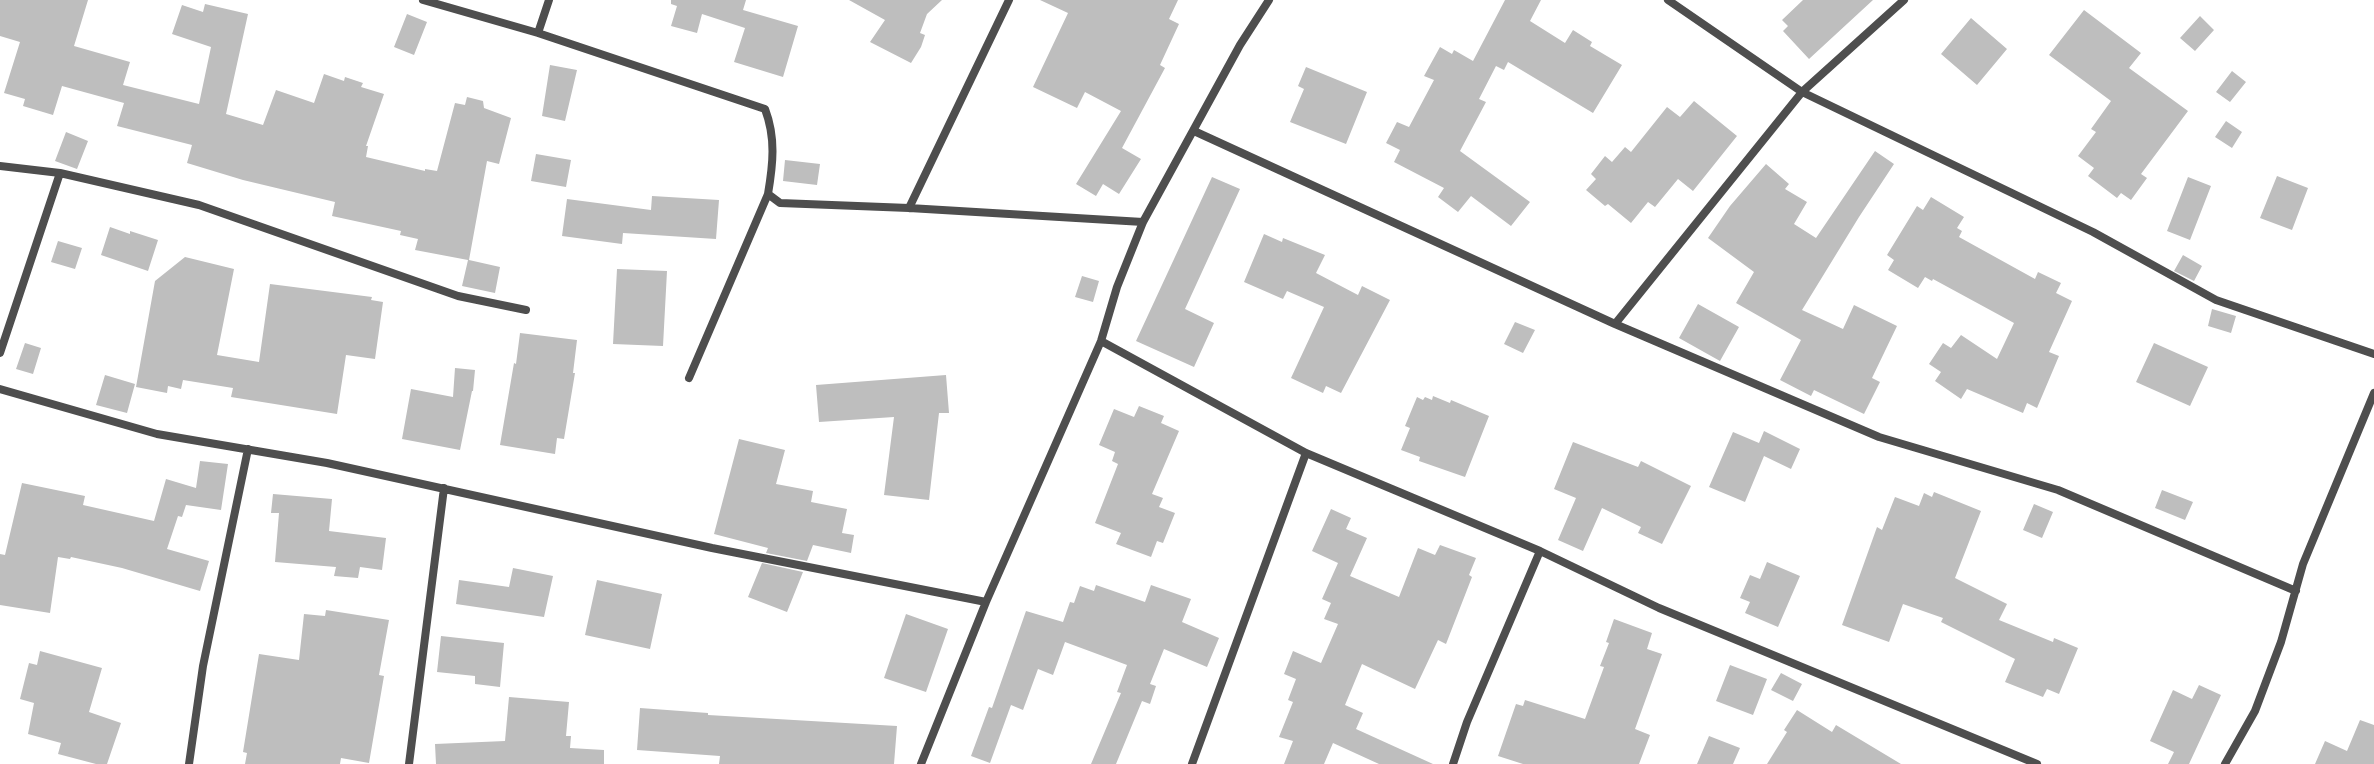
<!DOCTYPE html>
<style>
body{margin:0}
canvas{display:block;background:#fff}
</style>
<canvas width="2374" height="764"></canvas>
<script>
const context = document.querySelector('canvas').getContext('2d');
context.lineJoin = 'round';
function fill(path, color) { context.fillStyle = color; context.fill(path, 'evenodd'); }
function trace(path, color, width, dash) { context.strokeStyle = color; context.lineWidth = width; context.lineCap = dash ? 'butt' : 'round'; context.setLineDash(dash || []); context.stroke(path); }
const building = new Path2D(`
 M 0,0 L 88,0 L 74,46 L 130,62 L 123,85 L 199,104 L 211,47 L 172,34 L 182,5 L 203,12 L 205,4 L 248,14 L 226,114 L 263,125 L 276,90 L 314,103 L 324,74 L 344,81 L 345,77 L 363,83 L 361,87 L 384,94 L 366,146 L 368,146 L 366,157 L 425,171 L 425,169 L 437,171 L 455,103 L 465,105 L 467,97 L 483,101 L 484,108 L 511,118 L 499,164 L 487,161 L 469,260 L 500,267 L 495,293 L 462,286 L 468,260 L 415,250 L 418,239 L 400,235 L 401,231 L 332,216 L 335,202 L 243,180 L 187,163 L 192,145 L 117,126 L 124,103 L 62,86 L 53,115 L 23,106 L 25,99 L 4,93 L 20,42 L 0,36 Z
 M 671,0 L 746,0 L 743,10 L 798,26 L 783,77 L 734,62 L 745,28 L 702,14 L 697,33 L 671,26 L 677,6 L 671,4 Z
 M 849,0 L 942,0 L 927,14 L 920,33 L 925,35 L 921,47 L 911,63 L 870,42 L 885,20 Z
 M 1040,0 L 1178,0 L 1169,19 L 1179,24 L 1160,65 L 1165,68 L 1122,148 L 1141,159 L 1119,194 L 1103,184 L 1096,196 L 1076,184 L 1121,111 L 1085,92 L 1077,108 L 1033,87 L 1068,13 Z
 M 1505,0 L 1541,0 L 1530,21 L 1565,43 L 1573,30 L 1592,42 L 1590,46 L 1622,65 L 1593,113 L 1508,62 L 1504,70 L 1496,66 L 1479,99 L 1486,102 L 1460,151 L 1530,202 L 1511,226 L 1471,196 L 1458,212 L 1438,197 L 1444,188 L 1394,162 L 1400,150 L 1386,143 L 1397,122 L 1409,127 L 1434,80 L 1424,76 L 1440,47 L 1452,54 L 1454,50 L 1473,61 Z
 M 1803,0 L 1873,0 L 1809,59 L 1783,31 L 1788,26 L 1782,20 Z
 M 2084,10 L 2141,53 L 2129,68 L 2188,111 L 2141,174 L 2147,178 L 2131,200 L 2121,193 L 2117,198 L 2088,176 L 2094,168 L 2078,156 L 2096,132 L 2091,129 L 2111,101 L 2049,55 Z
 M 407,14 L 427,22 L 414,55 L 394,47 Z
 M 2200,16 L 2214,30 L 2195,51 L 2180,38 Z
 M 1971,18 L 2007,49 L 1977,85 L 1941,54 Z
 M 550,65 L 577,70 L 565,121 L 542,116 Z
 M 1306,67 L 1367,92 L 1346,144 L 1290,122 L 1304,89 L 1298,86 Z
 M 2232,71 L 2246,82 L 2230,102 L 2216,92 Z
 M 1694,101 L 1737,136 L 1693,191 L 1678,179 L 1655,207 L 1648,202 L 1631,223 L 1608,204 L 1605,206 L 1586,190 L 1596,179 L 1591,174 L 1605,156 L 1612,162 L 1625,147 L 1631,152 L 1667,107 L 1680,117 Z
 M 2226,121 L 2242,132 L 2232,148 L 2215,137 Z
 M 66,132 L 88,141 L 77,169 L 55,161 Z
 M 1875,151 L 1894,164 L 1859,217 L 1802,310 L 1843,329 L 1854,305 L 1897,326 L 1872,378 L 1880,382 L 1864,414 L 1814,390 L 1811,396 L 1780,380 L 1801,340 L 1736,303 L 1754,272 L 1708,238 L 1730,206 L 1766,164 L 1789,184 L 1785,189 L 1807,202 L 1794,224 L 1816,238 Z
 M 536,154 L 571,160 L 566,187 L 531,181 Z
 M 785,160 L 820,164 L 817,185 L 783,181 Z
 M 2277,176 L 2308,188 L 2292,230 L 2260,218 Z
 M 1212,177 L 1240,189 L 1185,309 L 1214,323 L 1194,367 L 1136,341 Z
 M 2188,177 L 2211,186 L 2190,240 L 2167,231 Z
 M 652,196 L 719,200 L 716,239 L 623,233 L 622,244 L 562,236 L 567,199 L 651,210 Z
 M 1931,197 L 1964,217 L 1957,228 L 1962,231 L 1959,237 L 2035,279 L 2038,272 L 2061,283 L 2056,293 L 2072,301 L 2049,352 L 2059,356 L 2037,408 L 2027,403 L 2023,413 L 1967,389 L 1961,399 L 1935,381 L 1941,372 L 1929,364 L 1943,343 L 1951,348 L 1961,335 L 1997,359 L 2014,323 L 1933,279 L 1932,281 L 1925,277 L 1918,288 L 1888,270 L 1894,260 L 1887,255 L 1917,206 L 1923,210 Z
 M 110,227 L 130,234 L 130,231 L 158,240 L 148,271 L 101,255 Z
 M 1264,234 L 1282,242 L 1283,238 L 1325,255 L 1316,273 L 1358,295 L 1362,286 L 1390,300 L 1341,393 L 1326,386 L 1323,393 L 1291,378 L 1324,307 L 1287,291 L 1283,299 L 1244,282 Z
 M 58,241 L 82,248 L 75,269 L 51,262 Z
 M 2183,255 L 2202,266 L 2194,281 L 2174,271 Z
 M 185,257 L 234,269 L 217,355 L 259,362 L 270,284 L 372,297 L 371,300 L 383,302 L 375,359 L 346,355 L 337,414 L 231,397 L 233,388 L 183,380 L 181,389 L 168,386 L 167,393 L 136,387 L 155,281 Z
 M 617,269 L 667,271 L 663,346 L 613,344 Z
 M 1082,276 L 1099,281 L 1093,302 L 1075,297 Z
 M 1698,304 L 1739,327 L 1720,361 L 1679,338 Z
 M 2212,309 L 2236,316 L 2231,333 L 2208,326 Z
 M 1515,322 L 1535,330 L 1523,353 L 1504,344 Z
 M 520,333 L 577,340 L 573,373 L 575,373 L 564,439 L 557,438 L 555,454 L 500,445 L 514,363 L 516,364 Z
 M 25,343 L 41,348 L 33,374 L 16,369 Z
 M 2154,343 L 2208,367 L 2190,406 L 2136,382 Z
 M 455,368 L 475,370 L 473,391 L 472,391 L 460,450 L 402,439 L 411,389 L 453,397 Z
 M 105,375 L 135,384 L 127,413 L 96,405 Z
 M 946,375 L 949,413 L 939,413 L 929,500 L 884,495 L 894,417 L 819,422 L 816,385 Z
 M 1433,396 L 1450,403 L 1451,400 L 1489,416 L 1465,477 L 1419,461 L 1420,457 L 1401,450 L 1410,428 L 1405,426 L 1417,397 L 1423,400 L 1425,397 L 1432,400 Z
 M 1139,406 L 1164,416 L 1161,423 L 1179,431 L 1152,494 L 1163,498 L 1159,507 L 1175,513 L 1163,543 L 1157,541 L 1151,557 L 1116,544 L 1121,533 L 1095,523 L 1118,464 L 1112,461 L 1115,452 L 1099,445 L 1114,409 L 1134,417 Z
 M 1764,431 L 1800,449 L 1791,469 L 1764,456 L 1745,502 L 1709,487 L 1733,432 L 1759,443 Z
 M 739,439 L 785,450 L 776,484 L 813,491 L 811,502 L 847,509 L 842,533 L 854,535 L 851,553 L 813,545 L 807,561 L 766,553 L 768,548 L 714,534 Z
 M 1573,442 L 1638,467 L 1641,461 L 1691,486 L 1662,544 L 1638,533 L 1641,527 L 1602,508 L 1583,551 L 1558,540 L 1576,498 L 1554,489 Z
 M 200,461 L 228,464 L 221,510 L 186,505 L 182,517 L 178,516 L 167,549 L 209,561 L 200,591 L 122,568 L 71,557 L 70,559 L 58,557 L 50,613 L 0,605 L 0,554 L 5,555 L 22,483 L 85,496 L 83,505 L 154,521 L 166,479 L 196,488 Z
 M 2162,490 L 2193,502 L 2185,520 L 2155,508 Z
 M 1934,492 L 1981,511 L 1955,578 L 2007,604 L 1999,620 L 2053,642 L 2054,638 L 2078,648 L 2059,694 L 2047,689 L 2043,697 L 2005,682 L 2015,659 L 1941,622 L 1943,618 L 1903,604 L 1889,642 L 1842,625 L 1877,527 L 1882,530 L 1895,497 L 1919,506 L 1924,493 L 1932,497 Z
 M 273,494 L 332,499 L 329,531 L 386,538 L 382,570 L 360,567 L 358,578 L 334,576 L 336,567 L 275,562 L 279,513 L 271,513 Z
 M 2034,504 L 2053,512 L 2042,538 L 2023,530 Z
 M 1331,509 L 1351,518 L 1346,529 L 1367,538 L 1350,576 L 1399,597 L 1418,548 L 1435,555 L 1440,545 L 1476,558 L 1469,575 L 1472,577 L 1446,644 L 1438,640 L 1415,689 L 1362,664 L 1345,705 L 1363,713 L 1356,729 L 1433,764 L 1379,764 L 1333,743 L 1324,764 L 1284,764 L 1293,741 L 1279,737 L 1293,702 L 1288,700 L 1296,679 L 1284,674 L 1293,651 L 1321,663 L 1338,624 L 1324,619 L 1331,603 L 1322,599 L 1338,563 L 1312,551 Z
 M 1767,562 L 1800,576 L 1778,627 L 1745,613 L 1750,602 L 1740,598 L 1750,575 L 1760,579 Z
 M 762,563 L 803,572 L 787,612 L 748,597 Z
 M 513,568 L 553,576 L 544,617 L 456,604 L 459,580 L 509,587 Z
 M 597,580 L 662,594 L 650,649 L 585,635 Z
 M 1096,585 L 1145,602 L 1151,585 L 1191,599 L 1182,622 L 1219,638 L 1207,667 L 1164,649 L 1150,684 L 1156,686 L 1150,704 L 1142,701 L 1116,764 L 1091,764 L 1121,693 L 1117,692 L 1127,665 L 1065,642 L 1053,675 L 1038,669 L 1023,710 L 1011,705 L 990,763 L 971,756 L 989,707 L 992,708 L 1026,611 L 1063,622 L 1070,602 L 1074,603 L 1080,586 L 1094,591 Z
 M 326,610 L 389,620 L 379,675 L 384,676 L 369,763 L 341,758 L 340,764 L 245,764 L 247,753 L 243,752 L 259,654 L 299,660 L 304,614 L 325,616 Z
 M 906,614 L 948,629 L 926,692 L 884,678 Z
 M 1614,619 L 1652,633 L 1647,649 L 1662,654 L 1635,729 L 1650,735 L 1639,764 L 1523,764 L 1498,756 L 1516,704 L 1523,706 L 1525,700 L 1585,719 L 1604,667 L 1600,666 L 1609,643 L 1606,642 Z
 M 441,636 L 504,643 L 500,687 L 475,684 L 475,676 L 437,672 Z
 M 40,651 L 102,668 L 89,712 L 121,723 L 107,764 L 96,764 L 58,754 L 61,743 L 28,734 L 34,703 L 20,699 L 29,663 L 37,665 Z
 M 1730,665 L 1767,679 L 1753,715 L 1716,701 Z
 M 1781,673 L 1802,684 L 1793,701 L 1771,690 Z
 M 2199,685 L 2221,695 L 2189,764 L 2168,764 L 2174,752 L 2150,741 L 2173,690 L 2192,699 Z
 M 509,697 L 569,702 L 566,736 L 571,736 L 570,748 L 604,750 L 604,764 L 436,764 L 435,744 L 505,741 Z
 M 640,708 L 708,713 L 708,715 L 897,726 L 894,764 L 719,764 L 720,756 L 637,750 Z
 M 1797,710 L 1832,732 L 1836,725 L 1901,764 L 1767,764 L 1787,732 L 1784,730 Z
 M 2360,720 L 2374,725 L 2374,764 L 2315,764 L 2325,741 L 2347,751 Z
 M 1709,736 L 1740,748 L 1733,764 L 1697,764 Z`);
const minor = new Path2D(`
 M 423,0 L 538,33 L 765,109 C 776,138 773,164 768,194 L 780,203 L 909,208 L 1143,222
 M 1668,0 L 1802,92 L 2093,232 L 2216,300 L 2374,354
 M 538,33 L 549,0
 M 1194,131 L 1615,324 L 1879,437 L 2058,490 L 2296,591
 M 0,166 L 60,173 L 199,205 L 458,296 L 526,310
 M 909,208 L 1009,0
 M 1615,324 L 1802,92 L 1904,0
 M 1101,341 L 1306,453 L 1540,551 L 1659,608 L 2037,764
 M 0,353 L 60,173
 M 689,378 L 768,194
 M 0,389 L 157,434 L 327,463 L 712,548 L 986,602
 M 189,764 L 203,666 L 248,449
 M 409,764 L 444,488
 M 921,764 L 986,602 L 1101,341 L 1117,287 L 1143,222 L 1240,45 L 1269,0
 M 1192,764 L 1306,453
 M 1453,764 L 1467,722 L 1540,551
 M 2225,764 L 2255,711 L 2281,642 L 2303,564 L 2374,393`);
fill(building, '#bebebe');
trace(minor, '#4e4e4e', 8);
</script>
